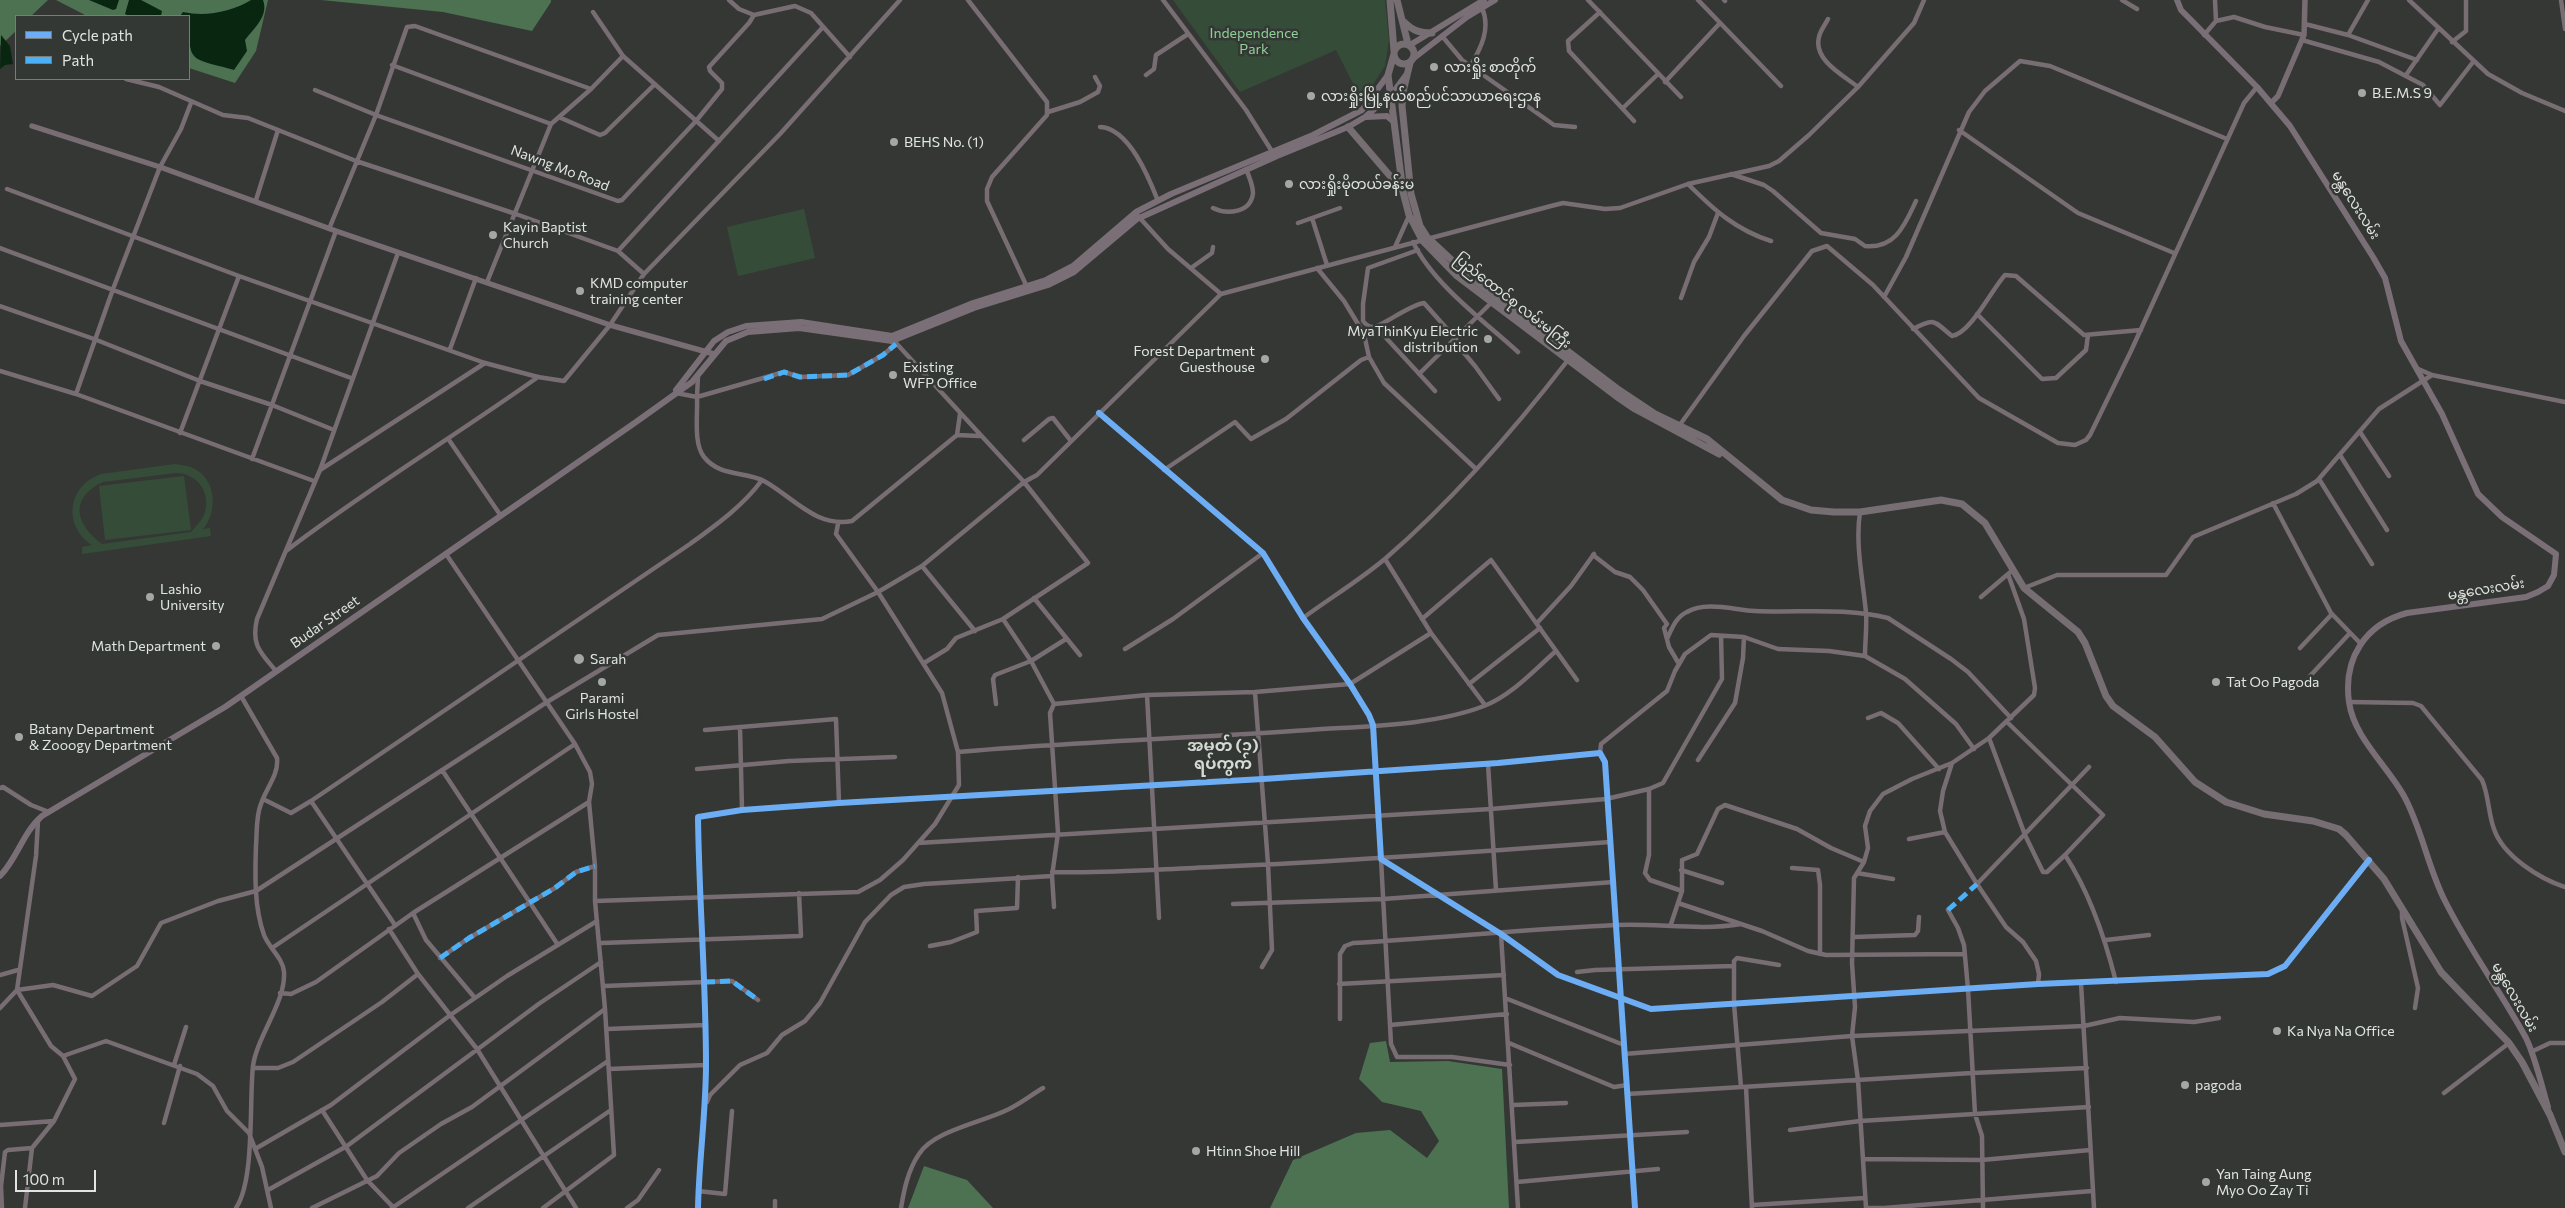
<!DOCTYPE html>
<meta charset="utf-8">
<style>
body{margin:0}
#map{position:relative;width:2565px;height:1208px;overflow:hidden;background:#353735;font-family:Commissioner,sans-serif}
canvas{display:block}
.legend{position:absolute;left:15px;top:15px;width:175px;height:65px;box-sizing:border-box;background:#343834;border:1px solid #797d79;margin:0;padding:6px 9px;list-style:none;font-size:15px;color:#e1e4e1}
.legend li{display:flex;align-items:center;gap:10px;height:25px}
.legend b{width:25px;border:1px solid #797d79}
.scale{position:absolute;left:15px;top:1170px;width:81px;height:22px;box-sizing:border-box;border:2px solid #e1e4e1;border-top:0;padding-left:6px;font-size:15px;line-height:18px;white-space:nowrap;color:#e1e4e1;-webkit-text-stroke:4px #343834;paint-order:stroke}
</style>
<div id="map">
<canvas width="2565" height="1208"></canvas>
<ul class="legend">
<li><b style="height:6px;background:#6dadf4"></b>Cycle path</li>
<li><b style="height:6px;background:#4cb0f7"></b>Path</li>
</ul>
<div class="scale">100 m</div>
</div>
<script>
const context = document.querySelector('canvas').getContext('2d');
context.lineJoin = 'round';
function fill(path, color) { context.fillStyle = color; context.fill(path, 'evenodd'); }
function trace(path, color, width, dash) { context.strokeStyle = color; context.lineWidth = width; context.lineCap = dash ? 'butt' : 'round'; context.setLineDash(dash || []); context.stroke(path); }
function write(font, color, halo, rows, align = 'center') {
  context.font = font + ' Commissioner,"Noto Sans Myanmar",sans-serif'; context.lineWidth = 5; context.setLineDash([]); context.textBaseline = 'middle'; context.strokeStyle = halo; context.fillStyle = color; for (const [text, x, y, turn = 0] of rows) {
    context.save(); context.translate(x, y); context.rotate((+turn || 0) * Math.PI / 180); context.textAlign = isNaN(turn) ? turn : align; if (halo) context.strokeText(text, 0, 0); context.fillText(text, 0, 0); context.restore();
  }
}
const green = new Path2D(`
 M 1173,0 L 1385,0 L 1389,40 L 1385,66 L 1362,101 L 1336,50 L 1240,92 Z
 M 804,209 L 815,258 L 738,276 L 727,227 Z
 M 175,464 C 181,465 189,466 195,469 C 216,480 218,512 203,529 L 210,528 L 211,536 L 82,554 L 82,547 L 92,545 C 62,526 68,485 101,474 ZM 176,473 C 196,473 211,491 205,512 C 203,520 196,526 191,532 L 102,544 C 75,524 69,498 103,482 Z
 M 184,476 L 191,530 L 105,540 L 99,486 Z`);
const forest = new Path2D(`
 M 0,0 L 48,0 L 31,16 L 16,16 L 16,31 L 0,46 Z
 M 56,0 L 268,0 L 256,51 L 235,83 L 189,68 L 189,16 L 87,16 Z
 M 321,0 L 551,0 L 551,2 L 532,31 L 443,12 Z
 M 1386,1041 L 1390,1062 L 1448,1061 L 1502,1069 L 1509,1208 L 1270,1208 L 1293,1160 L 1356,1133 L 1390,1130 L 1427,1158 L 1439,1141 L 1421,1111 L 1382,1102 L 1359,1079 L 1370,1043 Z
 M 924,1166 L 967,1180 L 993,1208 L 908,1208 Z`);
const water = new Path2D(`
 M 89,0 L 119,0 L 116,9 L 113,10 Z
 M 129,0 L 141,0 L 162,11 L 161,16 L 129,16 L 125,14 Z
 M 251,0 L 263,0 C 269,16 254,28 245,40 L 247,51 L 234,70 C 189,57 189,65 189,16 L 180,16 L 183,12 C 206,17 231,12 251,0 Z
 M 1,35 L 10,46 L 13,64 L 5,65 L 0,69 Z`);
const minor = new Path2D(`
 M 729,0 L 739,9 L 754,15 L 795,6 L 811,13 L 850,57
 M 968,0 L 1047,102 L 1047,115 L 992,177 L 987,189 L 987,201 L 1027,287
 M 1163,0 L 1246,110 L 1273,153
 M 1588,0 L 1681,97
 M 1698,0 L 1781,86
 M 1724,0 L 1725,1
 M 2122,0 L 2137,9
 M 2409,0 L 2488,74 L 2522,93 L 2565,111
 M 2561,0 L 2565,29
 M 593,12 L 623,56 L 719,141
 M 1600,12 L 1568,41 L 1569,51 L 1634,121
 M 1828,19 C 1825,25 1820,31 1819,37 C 1813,60 1843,75 1858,87
 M 2216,21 L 2234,17 L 2265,27 L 2304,35
 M 2305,24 L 2348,35 L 2417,60
 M 2204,35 L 2216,21 L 2215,0
 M 2348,35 L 2368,0
 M 1442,36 L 1462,60 L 1554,125 L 1575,127
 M 2302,40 L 2379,62 L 2423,85 L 2440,105 L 2473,62
 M 2452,42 L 2466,31 L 2466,0
 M 392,65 L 551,124
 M 1471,65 C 1481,48 1491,28 1482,8
 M 1146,75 L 1154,69 L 1156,55 L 1188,34
 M 2406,75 L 2438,29
 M 126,79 L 159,87 L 223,115 L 248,118 L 356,161 L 516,214 L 618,251 L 823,27
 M 1665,82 L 1720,23
 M 315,90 L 376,115 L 618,201 L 622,200 L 696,121 L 722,89 L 722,83 L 710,71 L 709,67 L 749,23 L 754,15
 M 191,103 L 181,129 L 160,167 L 113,289 L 76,394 L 314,481
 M 1623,108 L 1658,74
 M 1048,112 L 1080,102 L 1098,92 L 1100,86 L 1095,77
 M 561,118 L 600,135 L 605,133 L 655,84
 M 1100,127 C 1129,128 1149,178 1158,201
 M 1959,130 L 2078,213 L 2174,253
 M 1731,174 L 1764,185 L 1773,191 L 1821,233 L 1855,239 L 1865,246 C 1896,249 1905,224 1916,201
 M 1688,184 C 1714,210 1736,230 1771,241
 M 7,189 L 239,276 L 485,363 L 538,377 L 564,381 L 610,325 L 644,274 L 780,134 L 900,0
 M 256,200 L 278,130
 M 1213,208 C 1227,215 1251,213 1253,193 C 1253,186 1249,176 1246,169
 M 1138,216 L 1168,249 L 1221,294 L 1551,206 L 1563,203 L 1605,209 L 1620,208 L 1688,184 L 1769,166 L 1779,161 L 1809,135 L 1858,87 L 1914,23 L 1924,0
 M 1298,223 L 1312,218
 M 329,229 L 376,115 L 407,27 L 415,26 L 591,89
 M 1413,242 C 1433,284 1484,321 1518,352
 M 1395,247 L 1409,216
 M 0,248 L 351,378
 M 1418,250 L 1368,268 L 1363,304 L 1363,321 C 1366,325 1369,327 1373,327 C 1381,327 1409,305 1424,303 L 1456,339
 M 618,251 L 644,274
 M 1327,265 L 1312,218 L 1340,208
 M 1191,268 L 1212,253 L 1213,247
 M 1317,268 L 1344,301 L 1358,324 L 1364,334 L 1369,357 L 1384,383 L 1476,469
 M 487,282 L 551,124 L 591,89 L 623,56
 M 1884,297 L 1906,257 L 1969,112 L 1985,91 L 2020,61 L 2050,66 L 2227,139
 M 1681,298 L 1694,262 L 1709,237 L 1718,213
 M 0,306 L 94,339 L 200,381 L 272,405 L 334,430
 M 1977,314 L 2042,379 L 2056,378 L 2086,350 L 2088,335
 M 1376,327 L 1435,391
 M 1913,329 C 1936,317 1933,321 1952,336 C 1971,333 1992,289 2005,275 L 2016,276 L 2084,335 L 2141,330
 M 1454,341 L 1475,366 L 1499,399
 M 896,343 L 1024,482 L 1037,475 L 1221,294
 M 896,344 L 883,355 L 848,375 L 800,377 L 784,372 L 697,397 C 698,414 693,443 704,457 C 720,477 744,471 764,481 C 793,497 816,528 852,521 L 957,435
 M 450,349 L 476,278
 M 2416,368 L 2432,375 L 2565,402
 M 0,371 L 76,394
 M 1419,374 L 1492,302
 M 676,393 L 697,397 L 698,376
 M 1099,413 L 1263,553 L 1303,618 L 1350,684 L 1369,715 L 1373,725 L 1381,859 L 1501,934 L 1558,975 L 1651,1009 L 2038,984 L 2268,974 L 2285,966 L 2369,861
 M 960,414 L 957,435 L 980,436
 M 1679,426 L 1744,336 L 1812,251 L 1827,246 L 1873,285 L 1979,398 L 2058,443 L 2075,445 L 2086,440 L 2090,435 L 2131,351 L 2244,103 L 2257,87
 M 2360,432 L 2389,476
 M 180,433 L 239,276
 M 449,440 L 501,516
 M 1024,440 L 1049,419 L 1053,418 L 1071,441
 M 2340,455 L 2387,530
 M 252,459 L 336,231
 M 320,470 L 485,363
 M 1164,470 L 1235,422 L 1251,439 L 1286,419 L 1361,360 L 1369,357
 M 2319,479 L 2372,564
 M 2273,503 L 2331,613 L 2361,644
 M 1860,512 C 1855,545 1863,580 1866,613 C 1867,627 1865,642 1865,656
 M 286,551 C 367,489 455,436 538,377
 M 446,554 L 575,744 L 590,772 L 592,784 L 589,802 L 595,866 L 595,901 L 605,1009 L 614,1155 L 543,1208
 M 1593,555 L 1615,572 L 1630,577 L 1643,590 L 1667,624 L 1664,628 L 1669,647 L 1679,664
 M 1385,559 L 1431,633 L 1485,705
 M 922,566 L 975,631
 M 2013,570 L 2008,574 L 2024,619 L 2035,688 L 2034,695 L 1989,738 L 1952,763 L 1943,791 L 1940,811 L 1945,832 L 1977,884 L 2006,927 L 2023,942 L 2036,961 L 2039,974 L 2038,984
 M 2024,588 L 2057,575 L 2166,575 L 2193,537 L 2296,494 L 2317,481 L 2379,409 L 2432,375
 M 1981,597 L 2008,574
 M 1034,598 L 1080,655
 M 1303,618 C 1330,598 1360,580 1386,558 C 1454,499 1514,430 1568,360
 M 1003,619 L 1031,661 L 1054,704
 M 1422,619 L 1491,560 L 1577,680
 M 1537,623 L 1571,586 L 1594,554
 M 1667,639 C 1672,628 1676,617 1687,612 C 1706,601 1734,610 1755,611 C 1799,613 1845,607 1888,618 L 1951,659 L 1968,672 L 2011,718
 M 2300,648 L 2332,614
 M 1125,649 L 1173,619 L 1263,553
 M 276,671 C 260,652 251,645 257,619 L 320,470 L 398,253
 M 2310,676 L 2350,633
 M 1469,684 L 1540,628
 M 1255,692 L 1268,864 L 1272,950 L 1262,967
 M 1147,695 L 1159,918
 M 2349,702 L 2413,703 L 2421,706 L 2482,780 C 2489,796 2488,813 2494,829 C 2503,856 2540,879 2565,887
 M 996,704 L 993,679 L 995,675 L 1031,661 L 1066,639
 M 1868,718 L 1881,713 L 1898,723 L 1939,769
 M 2007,722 L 2103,815 L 2065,855 C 2090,893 2105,938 2116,982
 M 740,727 L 742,810
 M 705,730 L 836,719 L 839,803
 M 1989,738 L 2025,835 L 2043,872 L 2047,872 L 2065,855
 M 958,752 C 1075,742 1192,738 1309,730 C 1365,726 1432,726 1484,706 C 1512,695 1533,671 1556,651
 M 1600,753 L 1601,744 L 1667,691 L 1675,671 L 1685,654 L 1711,635 L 1744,637 L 1778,649 L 1829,651 L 1865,656 L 1905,679 L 1956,724 L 1974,749
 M 1698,760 L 1735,703 L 1743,658 L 1744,637
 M 1488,764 L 1496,890
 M 697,769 L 789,761 L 895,757
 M 442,770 L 558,945
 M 0,788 L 3,787 L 31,805 L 49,812
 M 1649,789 L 1649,855 L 1645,873 L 1650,880 L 1682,891 L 1671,924
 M 263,799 L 291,813 L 311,801 L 690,544 C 716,525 743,506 762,480
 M 311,801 L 395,925
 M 1909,839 L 1945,832
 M 918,843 L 1491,809 L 1606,799 L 1649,789 L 1663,783 L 1722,679 L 1721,636
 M 1381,859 L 1390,1025 L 1507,1014
 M 1792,868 L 1818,870 L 1820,885 L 1820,954
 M 1681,870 L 1722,883
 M 1052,872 C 1106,874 1160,869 1214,867 C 1347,861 1478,852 1610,842
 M 1857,873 L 1893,879
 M 1052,876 L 1054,907
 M 1977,884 L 2089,767
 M 1682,891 L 1682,860 L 1697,854 L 1718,809 L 1725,805 L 1797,829 L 1831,848 L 1864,862
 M 595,901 L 858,892 L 880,880 L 903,860 L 935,824 L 959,785 L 958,752 L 942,693 L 878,592 L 836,534 L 838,524
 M 1678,903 L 1762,931 L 1808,951 L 1826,955 L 1964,954
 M 1233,904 L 1383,899 L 1614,882
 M 2402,908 L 2402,918 L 2418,988 L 2415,1008
 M 1948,910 L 1958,928 L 1964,945 L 1968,989 L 1975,1114 L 1982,1136 L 1983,1208
 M 413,913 L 426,940 L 475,998
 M 389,929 L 418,974 L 477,1049 L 576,1208
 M 1501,934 L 1518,1208
 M 1854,937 L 1915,935 L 1918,931 L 1919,917
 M 2106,940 L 2149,935
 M 601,943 L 801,936 L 799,893
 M 930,946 L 951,942 L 977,932 L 976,911 L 1017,908 L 1018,877
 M 272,948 L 575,744
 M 440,958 L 469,938 L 555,888 L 576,872 L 595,866
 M 1577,972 L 1595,970 L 1733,966
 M 0,975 L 18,970
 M 2081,983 L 2094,1208
 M 1339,984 L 1504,975
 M 604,986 L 732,981 L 758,1000
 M 280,993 L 291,994 L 316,982 L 413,913 L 589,802
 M 1505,998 L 1624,1045
 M 0,1008 L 17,990 L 53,985 L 92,996 L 137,966 L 161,923 L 218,901 L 256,891 L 547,702 L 658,635 L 822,619 L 878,592 L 922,566 L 1024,482 L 1088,563 L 1003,619 L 956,638 L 947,649 L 924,663
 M 1340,1019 L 1340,954 L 1345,946 L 1353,943 C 1441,938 1528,929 1616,925 C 1658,923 1700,931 1741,924
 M 1390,1025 L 1391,1044 L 1397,1057 L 1452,1057 L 1510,1065
 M 607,1029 L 706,1025
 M 1509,1043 L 1614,1087 L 1627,1085
 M 2531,1052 L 2550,1043 L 2565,1043
 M 1624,1054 L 1852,1036 L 2084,1026 L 2120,1018 L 2194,1022 L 2219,1018
 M 63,1056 L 106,1041 L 197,1074 L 213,1086 L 227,1111 L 249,1133 L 262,1167 L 271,1208
 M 174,1065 L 186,1027
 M 253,1068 L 278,1068 L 293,1062 L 382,1002 L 418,974
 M 609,1069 L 706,1065
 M 1741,1087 L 1734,1004 L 1734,961 L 1737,958 L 1779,965
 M 1746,1087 L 1752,1208
 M 2444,1093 L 2509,1043
 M 1627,1094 L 1972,1073 L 2087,1068
 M 707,1102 L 710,1095 L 740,1065 L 767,1053 L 782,1035 L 805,1021 L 820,1003 L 865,922 L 891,895 L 904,887 L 924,884 L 1052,876 L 1058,833 L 1050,713 L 1054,704 L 1147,695 L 1255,692 L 1350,684 L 1431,633
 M 1513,1105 L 1566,1103
 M 322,1110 L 367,1180 L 394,1208
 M 164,1123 L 180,1066
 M 0,1125 L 54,1121
 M 1790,1130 L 1860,1121 L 2089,1107
 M 1515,1142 L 1687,1132
 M 255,1149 L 331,1105 L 449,1016 L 507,976 L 597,921
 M 1863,1159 L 1982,1160 L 2090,1150
 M 1517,1182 L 1658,1169
 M 268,1190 L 347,1146 L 540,1003 L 601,962
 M 698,1191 L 725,1194 L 732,1111
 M 775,1201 L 775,1208
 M 1752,1205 L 1865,1198
 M 2,1208 L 1,1186 L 5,1152 L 8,1150 L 32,1148
 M 25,1208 L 32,1148 L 54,1121 L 75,1079 L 63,1056 L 51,1046 L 17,990 L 36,856 L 38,821
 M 236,1208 C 255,1180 249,1102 253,1066 C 257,1036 286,1002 284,972 C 283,958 269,948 264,935 C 254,907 255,875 256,845 C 257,833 256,815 261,804 C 266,788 279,775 277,758 L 241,696
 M 312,1208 L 377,1176 L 399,1153 L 441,1124 L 472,1107 L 605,1009
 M 392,1208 L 608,1061
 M 468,1208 L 611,1110
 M 627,1208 L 638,1200 L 659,1170
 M 698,1208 C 699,1160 706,1112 706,1064 C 706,982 699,900 698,817 L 742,810 L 839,803 L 1263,779 L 1498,763 L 1600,753 L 1605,762 L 1635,1208
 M 901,1208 C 904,1190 908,1170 919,1154 C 933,1131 983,1122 1007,1110 C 1020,1104 1031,1095 1043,1088
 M 1866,1208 L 1858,1080 L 1852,1036 L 1855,1007 L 1852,963 L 1854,878 L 1864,862 L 1868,848 L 1865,826 L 1870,811 L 1883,794 L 1912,779 L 1952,763
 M 1866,1208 L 1884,1208
 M 1884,1208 L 2092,1191`);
const tertiary = new Path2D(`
 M 2271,103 L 2278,96 L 2304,35 L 2305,0
 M 32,126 L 160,167 L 336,231 L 610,325 L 714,354`);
const secondary = new Path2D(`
 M 2177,0 L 2181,10 L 2189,18 L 2257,87 L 2290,126 L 2373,257 L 2385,278 L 2401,341 L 2442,414 L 2478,494 L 2502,517 L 2556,554 L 2554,575 L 2548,586 L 2538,592 L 2526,597 L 2407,613 C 2365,624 2343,659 2349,702 C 2354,738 2387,765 2404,796 C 2422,829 2428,868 2445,901 C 2469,949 2501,992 2526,1038 C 2536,1059 2541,1084 2548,1107
 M 1410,45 L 1484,0
 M 1414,58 L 1467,17 L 1495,0
 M 1366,117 L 1387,116 L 1394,122
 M 676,390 L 714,341 L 728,332 L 746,326 L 801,322 L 892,336 L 973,303 L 1046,280 L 1073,266 L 1136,212 L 1171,194 L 1313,135 L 1362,110 L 1388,75
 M 0,876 C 17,859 23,832 42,816 L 225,707 L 636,422 L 692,382 L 726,341 L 748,332 L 799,328 L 892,341 L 974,308 L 1048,285 L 1074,272 L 1137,219 L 1277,156 L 1348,127 L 1365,117 L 1392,94 L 1406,75`);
const primary = new Path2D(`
 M 1390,0 L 1394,51
 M 1397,0 L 1408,44
 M 1404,22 C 1413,31 1420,33 1432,33
 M1394 54a10 10 0 1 1 20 0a10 10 0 1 1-20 0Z
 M 1394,54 L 1388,75 L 1403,192 L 1409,215 L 1422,240 L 1457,276 L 1616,396 L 1635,409 L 1719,454
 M 1410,63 L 1403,92 L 1402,106 L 1411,194 L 1420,226 L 1427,237 L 1470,277 L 1619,390 L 1655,414 L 1707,439 L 1782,500 L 1811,510 L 1834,512 L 1860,512 L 1941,500 L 1962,504 L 1985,523 L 2024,588 L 2078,632 L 2085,643 L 2106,696 L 2113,706 L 2155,737 L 2195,782 L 2226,802 L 2264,814 L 2313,821 L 2339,829 L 2346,835 L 2384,879 L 2441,972 L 2509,1043 L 2522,1062 L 2550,1115 L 2565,1152
 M 1348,127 L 1403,191`);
const quiet = new Path2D(`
 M 764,379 L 784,372 L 800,377 L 848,375 L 883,355 L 896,344
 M 1948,910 L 1977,884
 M 440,958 L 469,938 L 555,888 L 576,872 L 595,866
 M 705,982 L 732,981 L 758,1000`);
const cycleway = new Path2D(`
 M 1099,413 L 1263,553 L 1303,618 L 1350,684 L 1369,715 L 1373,725 L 1381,859 L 1501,934 L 1558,975 L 1651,1009 L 2038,984 L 2268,974 L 2285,966 L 2369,860
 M 698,1208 C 699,1160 706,1112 706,1064 C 706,982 699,900 698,817 L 742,810 L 839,803 L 1263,779 L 1498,763 L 1600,753 L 1605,762 L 1635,1208`);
const markers = [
 [1434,67,5,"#a5a7a5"],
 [2362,93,5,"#a5a7a5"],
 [1311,96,5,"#a5a7a5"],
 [894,142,5,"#a5a7a5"],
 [1289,184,5,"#a5a7a5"],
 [493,235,5,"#a5a7a5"],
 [580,291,5,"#a5a7a5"],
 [1488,339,5,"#a5a7a5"],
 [1265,359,5,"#a5a7a5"],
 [893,375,5,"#a5a7a5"],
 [150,597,5,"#a5a7a5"],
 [216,646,5,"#a5a7a5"],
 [579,659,6,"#a5a7a5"],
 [602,682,5,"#a5a7a5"],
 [2216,682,5,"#a5a7a5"],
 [19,737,5,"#a5a7a5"],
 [2277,1031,5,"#a5a7a5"],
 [2185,1085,5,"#a5a7a5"],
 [1196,1151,5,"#a5a7a5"],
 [2206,1182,5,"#a5a7a5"]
];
const parkNames = [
 ["Independence",1254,33],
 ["Park",1254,49]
];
const poiNames = [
 ["လားရှိုး စာတိုက်",1444,67],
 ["B.E.M.S 9",2372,93],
 ["လားရှိုးမြို့နယ်စည်ပင်သာယာရေးဌာန",1321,96],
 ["BEHS No. (1)",904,142],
 ["လားရှိုးမိုတယ်ခန်းမ",1299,184],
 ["Kayin Baptist",503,227],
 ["Church",503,243],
 ["KMD computer",590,283],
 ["training center",590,299],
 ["MyaThinKyu Electric",1478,331,"right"],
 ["distribution",1478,347,"right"],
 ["Forest Department",1255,351,"right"],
 ["Guesthouse",1255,367,"right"],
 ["Existing",903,367],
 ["WFP Office",903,383],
 ["Lashio",160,589],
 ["University",160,605],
 ["Math Department",206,646,"right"],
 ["Sarah",590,659],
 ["Tat Oo Pagoda",2226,682],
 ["Parami",602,698,"center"],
 ["Girls Hostel",602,714,"center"],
 ["Batany Department",29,729],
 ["& Zooogy Department",29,745],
 ["Ka Nya Na Office",2287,1031],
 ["pagoda",2195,1085],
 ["Htinn Shoe Hill",1206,1151],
 ["Yan Taing Aung",2216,1174],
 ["Myo Oo Zay Ti",2216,1190]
];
const streetNames = [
 ["Nawng Mo Road",560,168,21],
 ["မန္တလေးလမ်း",2356,205,58],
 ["ပြည်ထောင်စု လမ်းမကြီး",1513,301,38],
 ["မန္တလေးလမ်း",2486,589,-9],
 ["Budar Street",325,622,-35],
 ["မန္တလေးလမ်း",2515,997,60]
];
const quarterNames = [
 ["အမှတ် (၁)",1223,746],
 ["ရပ်ကွက်",1223,764]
];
fill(green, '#354d38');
fill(forest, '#4c7252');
fill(water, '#092710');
trace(minor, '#776d73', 4.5);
trace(tertiary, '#776d73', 5.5);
trace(secondary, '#7a6f76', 6);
trace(primary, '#766e72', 7);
trace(quiet, '#4cb0f7', 5, [10, 5]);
trace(cycleway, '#6dadf4', 6);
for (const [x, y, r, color] of markers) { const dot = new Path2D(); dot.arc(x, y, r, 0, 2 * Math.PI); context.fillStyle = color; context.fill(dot); trace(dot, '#343834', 2); }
write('14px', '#8fd197', '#343834', parkNames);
write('14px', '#e1e4e1', '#343834', poiNames, 'left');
write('14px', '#e1e4e1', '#343834', streetNames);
write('bold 16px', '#d4d9d4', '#343834', quarterNames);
</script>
